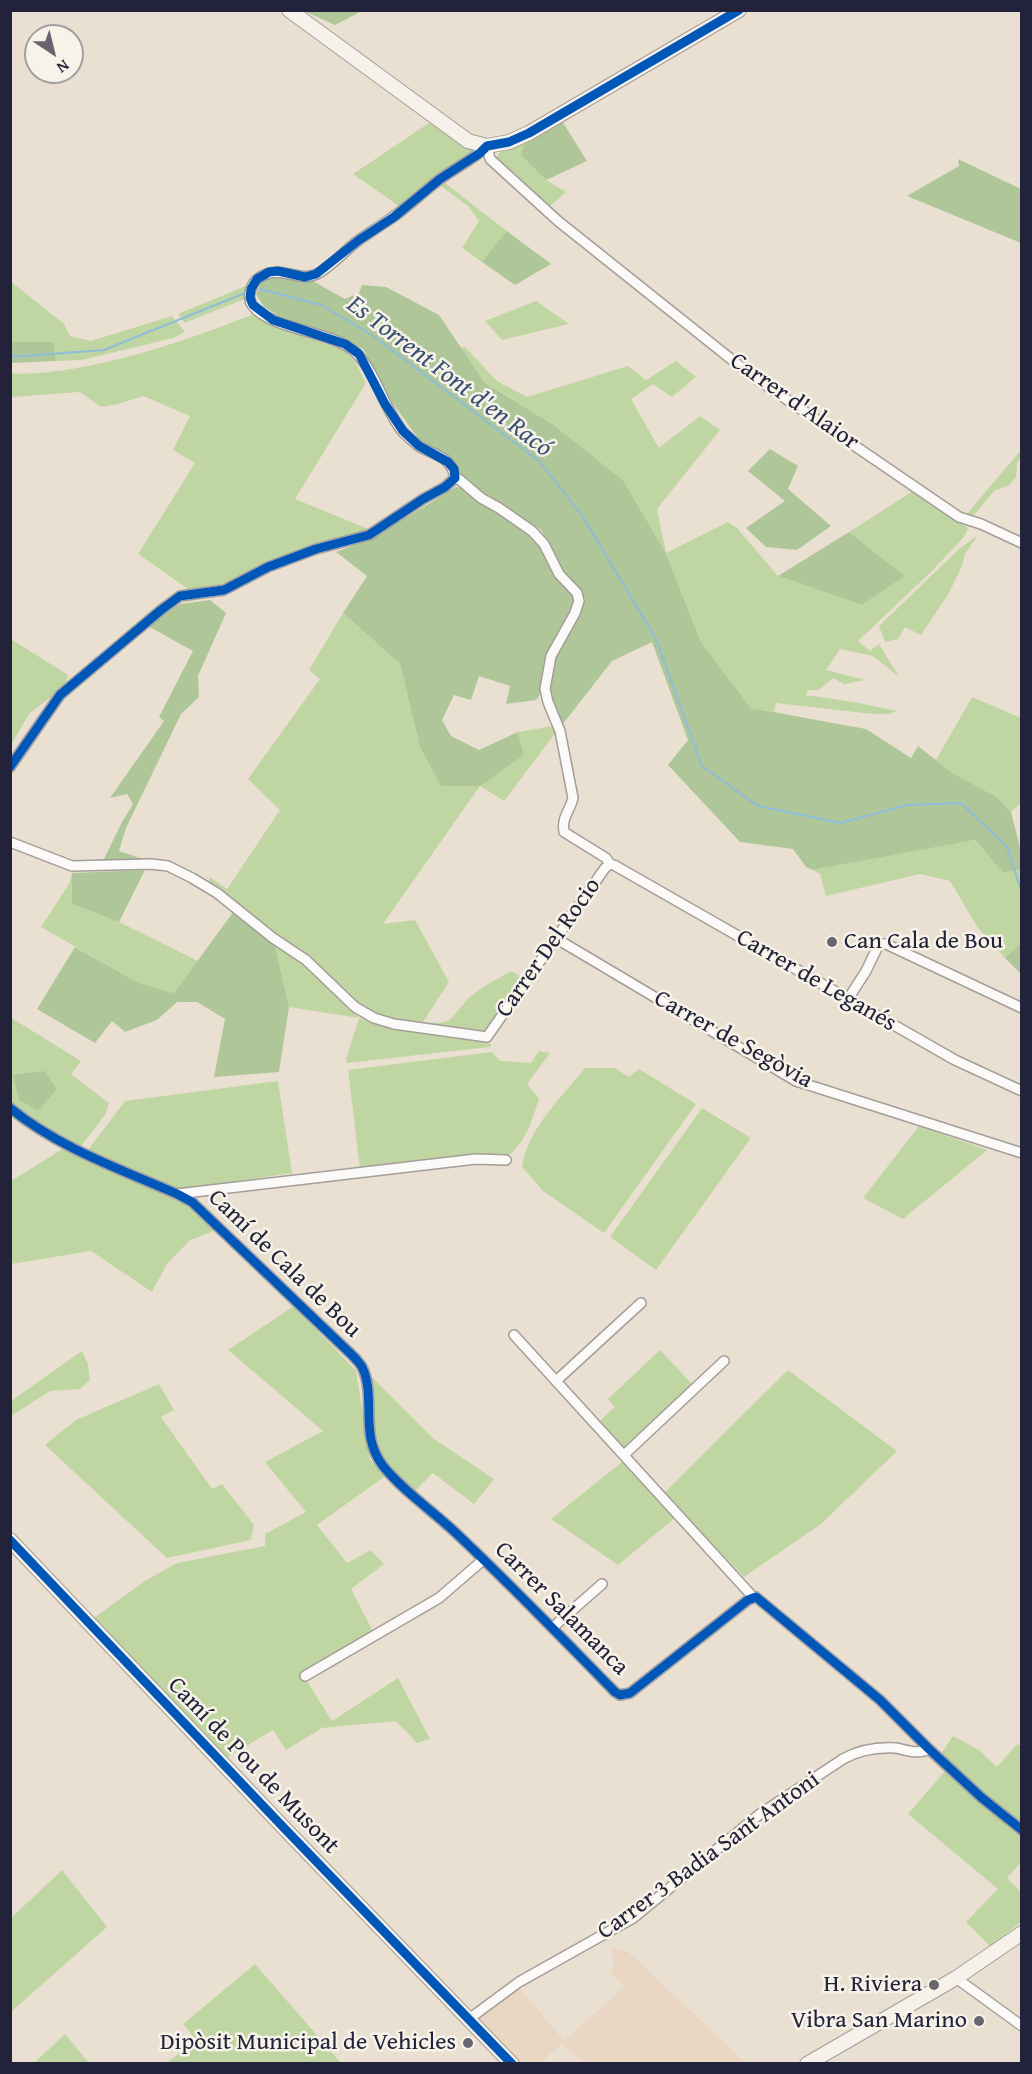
<!DOCTYPE html>
<meta charset="utf-8">
<style>
body{margin:0}
#map{position:relative;width:1032px;height:2074px;overflow:hidden;background:#eae0d2;font-family:"Gentium Book Plus",serif}
canvas{display:block}
.frame{position:absolute;inset:0;border:12px solid #22223b;pointer-events:none}
.north{position:absolute;left:24px;top:24px;width:60px;height:60px;box-sizing:border-box;background:#f7f3e8;border:2px solid #a29fa3;border-radius:50%;rotate:145deg;font-size:16px;font-weight:700;line-height:24px;text-align:center;color:#22223b}
.north::after{content:'';display:block;margin:auto;width:21px;height:27px;background:#686470;clip-path:polygon(50% 0,100% 100%,50% 72%,0 100%)}
</style>
<div id="map">
<canvas width="1032" height="2074"></canvas>
<div class="frame"></div>
<div class="north">N</div>
</div>
<script>
const context = document.querySelector('canvas').getContext('2d');
context.lineJoin = 'round';
function fill(path, color) { context.fillStyle = color; context.fill(path, 'evenodd'); }
function trace(path, color, width, dash) { context.strokeStyle = color; context.lineWidth = width; context.lineCap = dash ? 'butt' : 'round'; context.setLineDash(dash || []); context.stroke(path); }
function write(font, color, halo, rows, align = 'center') {
  context.font = font + ' "Gentium Book Plus",serif'; context.lineWidth = 5; context.setLineDash([]); context.textBaseline = 'middle'; context.strokeStyle = halo; context.fillStyle = color; for (const [text, x, y, turn = 0] of rows) {
    context.save(); context.translate(x, y); context.rotate((+turn || 0) * Math.PI / 180); context.textAlign = isNaN(turn) ? turn : align; if (halo) context.strokeText(text, 0, 0); context.fillText(text, 0, 0); context.restore();
  }
}
const built = new Path2D(`
 M 611,1949 L 626,1950 L 746,2063 L 585,2063 L 561,2044 L 540,2063 L 521,2063 L 477,2020 L 520,1988 L 564,2041 L 624,1987 L 610,1971 L 614,1965 Z`);
const green = new Path2D(`
 M 432,121 L 474,149 L 469,158 L 400,207 L 353,174 Z
 M 525,142 L 546,180 L 566,192 L 549,207 L 496,160 C 499,148 514,147 525,142 Z
 M 445,183 L 508,232 L 482,262 L 462,248 L 479,221 L 468,206 L 441,186 Z
 M 10,281 L 64,324 L 70,336 L 91,341 L 172,316 L 185,332 L 173,338 L 82,360 L 56,361 L 52,342 L 11,342 Z
 M 248,285 L 245,299 L 184,323 L 178,314 Z
 M 536,301 L 569,324 L 502,340 L 485,321 Z
 M 255,314 L 274,326 L 344,350 L 355,362 L 366,383 L 295,499 L 371,530 L 309,549 L 226,585 L 199,593 L 188,589 L 138,554 L 195,463 L 173,450 L 190,416 L 143,396 L 118,404 L 101,407 L 80,392 L 11,397 L 11,373 C 29,375 47,372 65,370 C 131,360 194,337 255,314 Z
 M 465,347 L 497,381 L 527,397 L 628,366 L 646,380 L 676,361 L 696,377 L 672,397 L 653,384 L 631,399 L 659,448 L 700,416 L 720,430 L 657,509 L 666,553 L 728,522 L 737,528 L 778,576 L 862,605 L 905,576 L 849,532 L 913,491 L 968,528 L 964,537 L 931,572 L 858,641 L 870,651 L 879,644 L 899,677 L 873,656 L 840,649 L 826,670 L 865,680 L 844,684 L 833,678 L 819,690 L 808,690 L 806,695 L 854,702 L 897,711 L 889,714 L 873,714 L 776,703 L 774,712 L 751,708 L 701,642 L 666,553 L 623,480 L 554,425 L 485,383 L 461,348 Z
 M 1021,450 L 1021,458 L 1017,463 L 1016,477 L 1008,486 L 995,490 L 973,516 L 966,515 Z
 M 978,535 L 965,554 L 962,566 L 949,593 L 921,635 L 905,627 L 898,639 L 885,642 L 879,626 L 958,550 Z
 M 343,613 L 400,664 L 420,747 L 524,755 L 518,732 L 553,726 L 557,731 L 504,801 L 480,786 L 383,924 L 415,920 L 449,982 L 423,1022 C 456,1026 450,1016 470,997 C 481,987 498,979 511,971 L 525,979 L 486,1033 L 401,1023 L 377,1016 L 358,1005 L 275,935 L 209,884 L 210,877 L 227,889 L 280,810 L 248,779 L 320,679 L 309,670 Z
 M 11,639 L 68,675 L 65,686 L 29,714 L 11,745 Z
 M 972,697 L 1021,718 L 1021,803 L 1011,812 L 997,797 L 954,774 L 936,760 Z
 M 975,840 L 1003,873 L 1021,869 L 1021,943 L 1005,958 L 978,928 L 950,881 L 920,874 L 826,896 L 820,874 L 813,870 Z
 M 72,873 L 72,904 L 119,922 L 198,961 L 174,993 L 139,983 L 41,927 L 69,884 Z
 M 275,945 L 298,960 L 359,1018 L 382,1026 L 481,1041 L 491,1044 L 490,1047 L 347,1063 L 346,1059 L 359,1018 L 289,1007 Z
 M 10,1017 L 81,1061 L 71,1074 L 109,1103 L 105,1115 L 81,1146 L 74,1146 L 29,1119 L 11,1103 Z
 M 539,1051 L 550,1053 L 527,1084 L 539,1099 C 532,1120 525,1145 506,1157 L 360,1169 L 348,1070 L 492,1052 L 500,1061 L 531,1063 Z
 M 585,1068 L 615,1068 L 629,1077 L 639,1069 L 696,1104 L 604,1233 L 543,1191 L 522,1167 C 528,1128 561,1098 585,1068 Z
 M 278,1081 L 292,1173 L 179,1190 L 88,1150 L 125,1101 Z
 M 702,1108 L 751,1138 L 656,1270 L 610,1237 Z
 M 919,1126 L 987,1150 L 903,1219 L 863,1198 Z
 M 64,1148 L 184,1204 L 215,1230 L 189,1241 L 167,1264 L 152,1292 L 91,1251 L 11,1264 L 11,1181 Z
 M 294,1306 L 356,1371 L 370,1459 L 384,1477 L 317,1525 L 347,1563 L 371,1550 L 384,1564 L 351,1589 L 374,1633 L 303,1675 L 332,1721 L 398,1678 L 430,1739 L 417,1743 L 396,1721 L 322,1728 L 286,1750 L 273,1730 L 226,1758 L 94,1618 L 145,1581 L 177,1563 L 265,1546 L 265,1534 L 306,1512 L 265,1462 L 323,1431 L 228,1350 Z
 M 660,1350 L 694,1386 L 625,1450 L 599,1422 L 615,1407 L 608,1399 Z
 M 82,1351 L 88,1364 L 90,1380 L 80,1389 L 50,1391 L 11,1416 L 11,1401 Z
 M 788,1370 L 897,1451 L 821,1524 L 744,1577 L 664,1493 Z
 M 372,1377 L 434,1439 L 494,1479 L 474,1504 L 433,1473 L 414,1492 L 382,1459 L 373,1420 Z
 M 159,1384 L 174,1410 L 161,1417 L 212,1489 L 222,1484 L 254,1525 L 251,1540 L 167,1558 L 45,1445 L 76,1420 Z
 M 622,1462 L 676,1517 L 618,1565 L 551,1519 Z
 M 953,1736 L 979,1750 L 997,1767 L 1017,1744 L 1021,1746 L 1021,1822 L 999,1807 L 941,1754 Z
 M 945,1771 L 1021,1835 L 1021,1862 L 1007,1878 L 1021,1892 L 1021,1922 L 990,1946 L 966,1922 L 998,1889 L 908,1814 Z
 M 62,1870 L 107,1927 L 11,2012 L 11,1918 Z
 M 255,1964 L 341,2063 L 167,2063 L 196,2040 L 183,2024 Z
 M 65,2034 L 89,2063 L 34,2063 Z`);
const forest = new Path2D(`
 M 304,11 L 362,11 L 335,25 Z
 M 562,121 L 587,161 L 546,180 L 521,155 L 525,142 Z
 M 958,159 L 1021,189 L 1021,243 L 907,196 L 959,166 Z
 M 507,231 L 508,232 L 551,264 L 515,285 L 482,262 Z
 M 272,275 L 311,280 L 345,299 L 359,293 L 362,285 L 386,287 L 439,315 L 485,383 L 554,425 L 623,480 L 666,553 L 701,642 L 751,708 L 866,729 L 911,758 L 918,746 L 954,774 L 997,797 L 1011,812 L 1021,851 L 1021,869 L 1003,873 L 975,840 L 813,870 L 806,867 L 793,849 L 740,842 L 668,765 L 688,740 L 652,642 L 612,661 L 562,725 C 559,718 555,711 552,704 C 540,670 570,628 585,599 L 559,566 L 541,530 L 476,488 L 461,475 L 453,459 L 420,441 L 392,402 L 363,349 L 279,316 L 264,307 L 256,294 L 261,282 Z
 M 11,342 L 53,342 L 56,361 L 11,363 Z
 M 770,449 L 798,466 L 788,489 L 831,526 L 797,550 L 766,547 L 746,528 L 785,501 L 748,471 Z
 M 456,487 L 463,488 L 474,499 L 493,509 L 536,540 L 554,575 L 571,591 L 575,601 L 542,692 L 536,700 L 506,704 L 510,686 L 479,676 L 471,700 L 454,695 L 442,720 L 451,736 L 479,750 L 518,732 L 524,755 L 480,786 L 441,786 L 420,747 L 400,664 L 343,613 L 367,576 L 336,552 L 373,538 Z
 M 849,532 L 905,576 L 862,605 L 778,576 Z
 M 210,600 L 226,613 L 198,676 L 199,697 L 181,714 L 126,828 L 119,851 L 149,861 L 77,862 L 104,859 L 122,822 L 133,804 L 127,794 L 110,798 L 164,721 L 159,717 L 193,651 L 148,626 L 180,604 Z
 M 145,870 L 119,922 L 72,904 L 72,873 Z
 M 234,911 L 275,945 L 289,1007 L 279,1072 L 214,1077 L 225,1019 L 197,1002 L 177,1002 L 157,1020 L 125,1032 L 112,1021 L 95,1043 L 37,1009 L 75,947 L 139,983 L 174,993 Z
 M 1021,943 L 1022,974 L 1021,974 L 1005,958 Z
 M 44,1071 L 57,1089 L 38,1111 L 19,1100 L 13,1075 Z`);
const stream = new Path2D(`
 M 260,289 L 321,305 L 372,335 L 539,461 L 583,517 L 656,639 L 702,766 L 758,806 L 841,823 L 907,805 L 961,803 L 1007,847 L 1022,893
 M 10,357 L 104,350 L 245,293`);
const street = new Path2D(`
 M 487,146 L 490,159 L 558,221 L 751,375 L 959,517 L 981,524 L 1022,543
 M 455,478 L 460,480 L 481,498 L 499,508 L 532,531 L 544,544 L 559,574 L 577,593 L 579,601 L 575,613 L 551,656 L 545,689 L 548,702 L 560,731 L 573,798 C 570,811 561,818 564,832 L 606,858 L 610,864
 M 10,767 L 60,695 L 161,610 L 180,596 L 224,590 L 268,567 L 316,549 L 369,535 L 423,499 L 445,487 L 455,478 C 453,458 435,455 420,447 C 415,443 408,437 403,432 C 382,407 374,362 347,346 C 323,331 269,328 252,305 C 246,296 252,282 260,277 C 281,264 298,283 317,274 C 332,266 345,250 359,240 C 370,232 382,225 393,217 C 409,206 423,192 439,180 C 455,168 473,160 487,146
 M 10,842 L 72,866 L 151,864 L 168,866 L 192,878 L 217,893 L 273,938 L 306,960 L 355,1007 L 374,1018 L 394,1024 L 487,1037 L 605,868 L 610,864 L 614,865 L 955,1060 L 1022,1091
 M 557,939 L 796,1081 L 1022,1153
 M 848,999 L 866,971 L 879,944 L 886,944 L 1022,1008
 M 10,1108 C 59,1148 120,1169 177,1194 L 192,1202 L 352,1355 C 356,1359 361,1364 363,1369 C 376,1399 359,1435 383,1466 C 404,1492 433,1511 457,1534 C 511,1585 563,1639 615,1692 L 620,1695 L 630,1693 L 748,1600 L 756,1597 L 880,1700 L 929,1749 L 982,1798 L 1022,1830
 M 177,1194 L 476,1159 L 506,1160
 M 514,1335 L 753,1597
 M 556,1381 L 641,1303
 M 625,1454 L 724,1361
 M 552,1628 L 602,1584
 M 305,1676 L 439,1598 L 483,1560
 M 956,1978 L 1022,2026
 M 469,2019 L 519,1982 L 633,1918 L 760,1814 L 843,1759 C 859,1750 877,1747 896,1748 C 907,1750 918,1755 929,1749`);
const secondary = new Path2D(`
 M 289,10 L 468,141 L 487,146 L 509,142 L 529,133 L 739,10
 M 10,1540 L 285,1829 L 512,2064
 M 807,2064 L 956,1978 L 1022,1933`);
const cycleway = new Path2D(`
 M 10,767 L 60,695 L 161,610 L 180,596 L 224,590 L 268,567 L 316,549 L 369,535 L 423,499 L 445,487 L 455,478 L 454,469 L 448,462 L 419,446 L 403,431 L 385,404 L 359,354 L 345,344 L 273,320 L 253,305 L 250,298 L 251,289 L 257,279 L 269,272 L 278,271 L 305,277 L 316,274 L 359,240 L 394,217 L 440,179 L 480,153 L 487,146 L 509,142 L 529,133 L 739,10
 M 10,1108 C 59,1148 120,1169 177,1194 L 192,1202 L 352,1355 C 356,1359 361,1364 363,1369 C 376,1399 359,1435 383,1466 C 404,1492 433,1511 457,1534 C 511,1585 563,1639 615,1692 L 620,1695 L 630,1693 L 748,1600 L 756,1597 L 880,1700 L 929,1749 L 982,1798 L 1022,1830
 M 10,1540 L 285,1829 L 512,2064`);
const markers = [
 [832,942,6,"#686470"],
 [934,1985,6,"#686470"],
 [979,2021,6,"#686470"],
 [468,2043,6,"#686470"]
];
const streetNames = [
 ["Carrer d'Alaior",794,402,35],
 ["Carrer Del Rocio",549,948,-55],
 ["Carrer de Leganés",816,981,30],
 ["Carrer de Segòvia",733,1040,29],
 ["Camí de Cala de Bou",284,1264,44],
 ["Carrer Salamanca",561,1609,45],
 ["Camí de Pou de Musont",253,1766,46],
 ["Carrer 3 Badia Sant Antoni",709,1856,-36]
];
const poiNames = [
 ["Can Cala de Bou",844,942,"left"],
 ["H. Riviera",922,1985],
 ["Vibra San Marino",967,2021],
 ["Dipòsit Municipal de Vehicles",456,2043]
];
const waterNames = [
 ["Es Torrent Font d'en Racó",449,377,37]
];
fill(built, '#e9d6c3');
fill(green, '#c0d6a2');
fill(forest, '#afc699');
trace(stream, '#8ebcda', 2);
trace(street, '#a49d99', 12);
trace(secondary, '#a49d99', 16);
trace(street, '#fcfaf8', 9);
trace(secondary, '#f6f1eb', 14);
trace(cycleway, '#0057b8', 9);
for (const [x, y, r, color] of markers) { const dot = new Path2D(); dot.arc(x, y, r, 0, 2 * Math.PI); context.fillStyle = color; context.fill(dot); trace(dot, '#f7f3e8', 2); }
write('24px', '#22223b', '#f7f3e8', streetNames);
write('24px', '#22223b', '#f7f3e8', poiNames, 'right');
write('italic 26px', '#3a5274', '#f7f3e8', waterNames);
</script>
